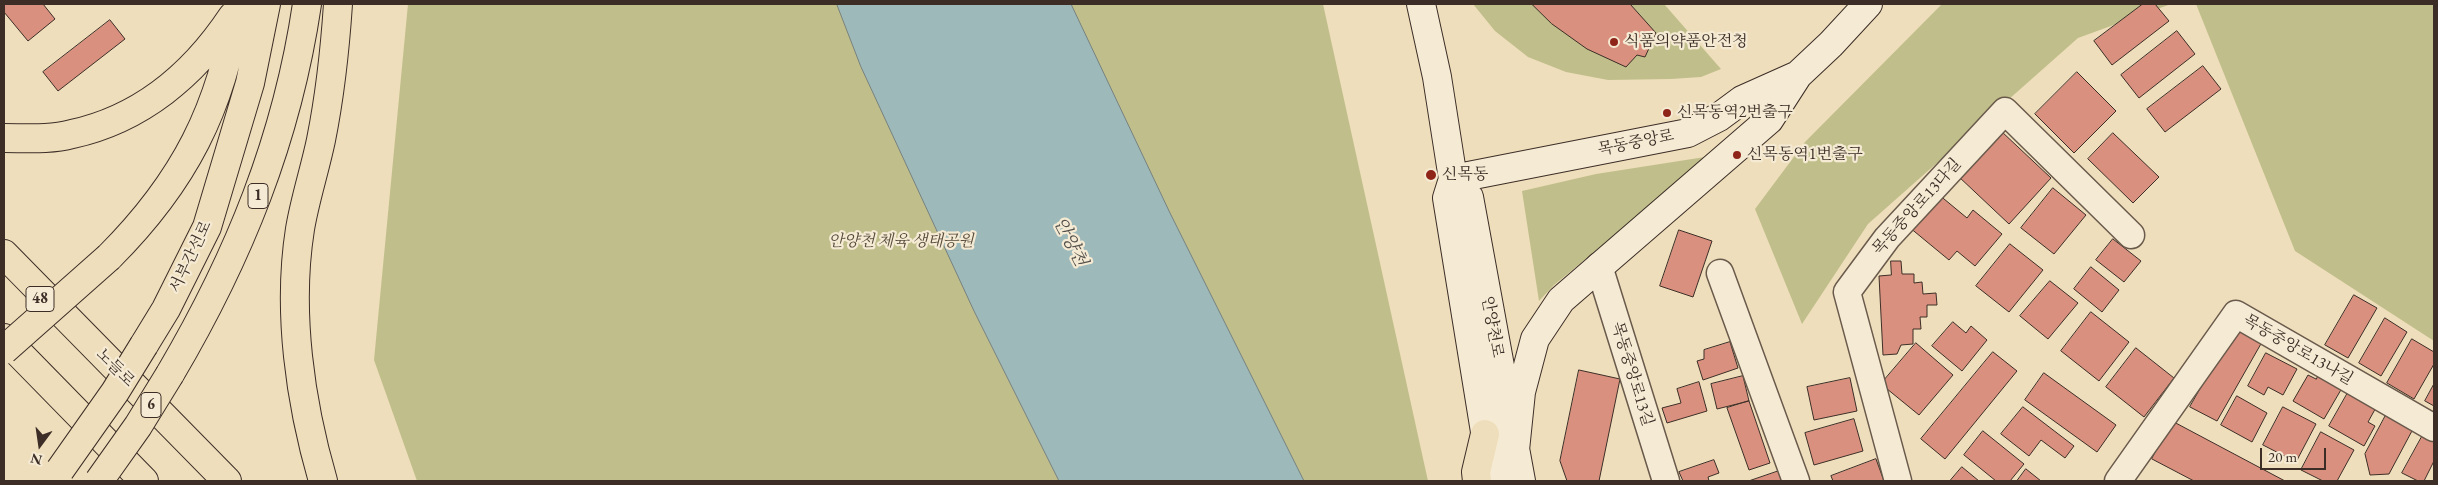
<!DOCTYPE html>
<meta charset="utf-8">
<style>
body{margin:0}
#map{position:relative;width:2438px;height:485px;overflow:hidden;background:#efdebb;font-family:"EB Garamond",serif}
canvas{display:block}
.frame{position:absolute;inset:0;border:5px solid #3c2e27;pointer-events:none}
.north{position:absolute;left:15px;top:420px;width:50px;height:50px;-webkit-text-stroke:4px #f5ead3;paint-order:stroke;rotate:194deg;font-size:14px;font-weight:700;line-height:20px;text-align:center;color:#3c2e27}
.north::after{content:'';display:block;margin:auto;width:18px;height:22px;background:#3c2e27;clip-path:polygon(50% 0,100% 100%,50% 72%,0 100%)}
.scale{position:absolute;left:2260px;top:448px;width:66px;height:22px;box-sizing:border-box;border:2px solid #3c2e27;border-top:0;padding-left:6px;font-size:15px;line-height:18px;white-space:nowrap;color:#3c2e27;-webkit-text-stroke:4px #f5ead3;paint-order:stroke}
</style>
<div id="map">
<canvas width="2438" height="485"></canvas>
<div class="frame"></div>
<div class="north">N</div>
<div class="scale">20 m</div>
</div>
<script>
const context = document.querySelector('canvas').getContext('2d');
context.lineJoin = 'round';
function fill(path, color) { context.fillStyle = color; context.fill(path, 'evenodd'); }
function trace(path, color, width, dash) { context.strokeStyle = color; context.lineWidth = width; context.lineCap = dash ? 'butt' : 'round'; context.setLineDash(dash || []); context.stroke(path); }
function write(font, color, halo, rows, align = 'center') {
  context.font = font + ' "EB Garamond","Noto Serif KR",serif'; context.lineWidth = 4.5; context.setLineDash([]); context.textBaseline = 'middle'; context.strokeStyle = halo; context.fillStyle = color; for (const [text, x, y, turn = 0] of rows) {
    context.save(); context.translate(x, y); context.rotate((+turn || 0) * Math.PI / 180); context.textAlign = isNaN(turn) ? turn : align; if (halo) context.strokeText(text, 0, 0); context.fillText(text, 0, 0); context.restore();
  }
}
const green = new Path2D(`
 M 408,4 L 1323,4 L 1428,481 L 417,481 L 374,360 Z
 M 1473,4 L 1664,4 L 1721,69 L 1701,77 L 1671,79 L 1608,80 L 1566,72 L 1528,57 L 1495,31 Z
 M 1942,4 L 2171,4 L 2078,38 L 1868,224 L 1802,324 L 1755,209 L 1805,142 Z
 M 2196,4 L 2434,4 L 2434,341 L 2295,251 Z
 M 1705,157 L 1689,174 L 1554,285 L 1539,301 L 1522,191 L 1596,174 Z`);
const water = new Path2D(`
 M 837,4 L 1071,4 L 1170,213 L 1304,481 L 1059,481 L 974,311 L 861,67 Z`);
const building = new Path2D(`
 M 4,4 L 43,4 L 55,19 L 28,41 L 4,12 Z
 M 1532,4 L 1630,4 L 1656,33 L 1645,57 L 1637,55 L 1626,67 L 1587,49 L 1552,24 Z
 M 2143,4 L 2155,4 L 2169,21 L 2112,65 L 2094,41 Z
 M 110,20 L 125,39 L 58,91 L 43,72 Z
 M 2177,31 L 2195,54 L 2139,98 L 2121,75 Z
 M 2203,66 L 2221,89 L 2165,132 L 2147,109 Z
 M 2077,72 L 2116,111 L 2074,153 L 2035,114 Z
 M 2001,131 L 2051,178 L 2009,224 L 1958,176 Z
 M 2113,133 L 2159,177 L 2133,203 L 2088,159 Z
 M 2053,188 L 2086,215 L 2054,254 L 2021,228 Z
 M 1938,194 L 1967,218 L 1973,210 L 2002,234 L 1975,266 L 1957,251 L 1949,260 L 1909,227 Z
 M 1679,230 L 1712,241 L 1693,297 L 1660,286 Z
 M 2113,239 L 2141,261 L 2124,282 L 2096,260 Z
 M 2010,244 L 2043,270 L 2009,312 L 1976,286 Z
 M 1891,261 L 1901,261 L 1902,274 L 1914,274 L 1914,283 L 1922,282 L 1923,294 L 1936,293 L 1937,305 L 1927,305 L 1927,317 L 1920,317 L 1921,329 L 1913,329 L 1913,344 L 1901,345 L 1897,354 L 1883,355 L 1879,276 L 1891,275 Z
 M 2091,267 L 2119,290 L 2102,312 L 2074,289 Z
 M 2050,281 L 2078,303 L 2048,339 L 2020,316 Z
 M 2354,295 L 2377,308 L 2348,358 L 2325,345 Z
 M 2091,312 L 2129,342 L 2099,381 L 2061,351 Z
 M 2385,318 L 2407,332 L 2381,376 L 2359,363 Z
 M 1953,322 L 1966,333 L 1971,326 L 1987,340 L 1962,371 L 1932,346 Z
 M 2236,327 L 2262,342 L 2217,421 L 2190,407 Z
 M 2412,339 L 2434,352 L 2434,364 L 2414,399 L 2387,383 Z
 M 1730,342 L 1738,368 L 1703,380 L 1697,361 L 1704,359 L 1704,350 Z
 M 1916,343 L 1953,375 L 1919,415 L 1881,384 Z
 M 2136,348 L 2174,378 L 2144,417 L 2106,387 Z
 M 1993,352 L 2017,371 L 1945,459 L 1921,439 Z
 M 2266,353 L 2297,369 L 2283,395 L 2268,387 L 2264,395 L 2248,386 Z
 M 1579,370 L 1620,379 L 1599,481 L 1567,481 L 1560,461 Z
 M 2044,373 L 2116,425 L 2097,452 L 2025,400 Z
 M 2319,374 L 2342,388 L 2324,419 L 2293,401 L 2308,375 L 2316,379 Z
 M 1743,376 L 1749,401 L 1717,409 L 1711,384 Z
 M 1850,378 L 1857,411 L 1814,420 L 1807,387 Z
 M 1699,382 L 1707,411 L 1667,423 L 1662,408 L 1681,403 L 1677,389 Z
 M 2434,384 L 2434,406 L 2425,401 Z
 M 2350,389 L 2378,404 L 2368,422 L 2375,426 L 2364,446 L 2329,426 Z
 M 2237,396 L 2267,413 L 2252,442 L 2221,425 Z
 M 1749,401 L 1770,463 L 1749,470 L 1727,408 Z
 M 2023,407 L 2074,446 L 2065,458 L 2041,440 L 2029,456 L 2001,434 Z
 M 2283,407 L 2316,424 L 2296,462 L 2263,445 Z
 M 2386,415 L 2413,429 L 2389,474 L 2370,475 L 2365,454 Z
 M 1854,419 L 1863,451 L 1814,465 L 1805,433 Z
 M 2172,421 L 2285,481 L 2194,481 L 2152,459 Z
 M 1983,431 L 2024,464 L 2010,481 L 1996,481 L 1964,455 Z
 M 2321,432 L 2354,450 L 2337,481 L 2323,481 L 2301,470 Z
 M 2424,433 L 2434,438 L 2434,461 L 2424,481 L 2418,481 L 2402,473 Z
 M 1876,459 L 1884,481 L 1833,481 L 1831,476 Z
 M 1714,460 L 1719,473 L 1708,477 L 1709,481 L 1683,481 L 1679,472 Z
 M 1962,467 L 1979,481 L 1950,481 Z
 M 2026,469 L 2041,481 L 2017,481 Z
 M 1779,471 L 1782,481 L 1749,481 Z`);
const street = new Path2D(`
 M 1599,266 L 1666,481
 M 1720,273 L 1796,481
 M 1898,481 L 1847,292 L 1887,238 L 2005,111 L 2131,235
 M 2118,481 L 2236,314 L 2434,428`);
const secondary = new Path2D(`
 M 1421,4 L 1437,77 L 1453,179 L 1447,198 L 1493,481
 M 1453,179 L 1688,133 L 1719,117 L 1742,100 L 1798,75 L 1831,44 L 1868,4
 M 1453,179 L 1469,197 L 1521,481
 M 1515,450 L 1521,392 L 1535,339 L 1561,300 L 1769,120 L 1798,75`);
const primary = new Path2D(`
 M 4,138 C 27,138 50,140 72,134 C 141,119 194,74 232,17
 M 4,254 L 227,481
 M 109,257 C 184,182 222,108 238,4
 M 4,338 L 144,481
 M 144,345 L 166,309 L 207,227 L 250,83 L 266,4
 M 170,374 C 239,257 287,139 307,4
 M 323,481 C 300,402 287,311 300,229 C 305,199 315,169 321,140 C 330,95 335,49 338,4
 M 1477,481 L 1476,472 L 1485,434`);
const primaryBridge = new Path2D(`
 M 4,350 L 109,257
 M 60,470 L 115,392 L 144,345
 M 99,481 L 138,426 L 170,374`);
const markers = [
 [1614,42,5,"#8f2418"],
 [1667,113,5,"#8f2418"],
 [1737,155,5,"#8f2418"],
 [1431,175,6,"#8f2418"]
];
const shields = [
 [258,196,20],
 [40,299,28],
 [151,405,20]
];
const shieldNames = [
 ["1",258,196],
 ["48",40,299],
 ["6",151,405]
];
const poiNames = [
 ["식품의약품안전청",1624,42],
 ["신목동역2번출구",1677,113],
 ["신목동역1번출구",1747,155],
 ["신목동",1442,175]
];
const streetNames = [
 ["목동중앙로",1636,143,-11],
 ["목동중앙로13다길",1917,207,-48],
 ["서부간선로",191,257,-65],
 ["안양천로",1492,327,80],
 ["목동중앙로13나길",2298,350,30],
 ["노들로",115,368,45],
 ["목동중앙로13길",1632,374,73]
];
const parkNames = [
 ["안양천 체육 생태공원",901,242]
];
const waterNames = [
 ["안양천",1070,242,63]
];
fill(green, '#c0bf8b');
fill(water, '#9eb9ba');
trace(water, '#77817f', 1);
fill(building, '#da907e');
trace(building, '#3c2e27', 1);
trace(street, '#695a4c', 29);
trace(secondary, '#3c2e27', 30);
trace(primary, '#3c2e27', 30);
trace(street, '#f5ead3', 26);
trace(secondary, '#f5ead3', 28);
trace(primary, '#efdebb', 28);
trace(primaryBridge, '#3c2e27', 30, []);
trace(primaryBridge, '#efdebb', 28);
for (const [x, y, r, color] of markers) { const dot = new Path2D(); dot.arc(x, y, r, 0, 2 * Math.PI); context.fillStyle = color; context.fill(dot); trace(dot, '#f5ead3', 2); }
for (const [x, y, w] of shields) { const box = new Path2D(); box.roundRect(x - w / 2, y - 12.5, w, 25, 4); context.fillStyle = '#f5ead3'; context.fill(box); trace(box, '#3c2e27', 1); }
write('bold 15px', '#3c2e27', null, shieldNames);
write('16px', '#3c2e27', '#f5ead3', poiNames, 'left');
write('16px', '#3c2e27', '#f5ead3', streetNames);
write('italic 16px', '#564b3b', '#f5ead3', parkNames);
write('italic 18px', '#54514c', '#f5ead3', waterNames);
</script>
